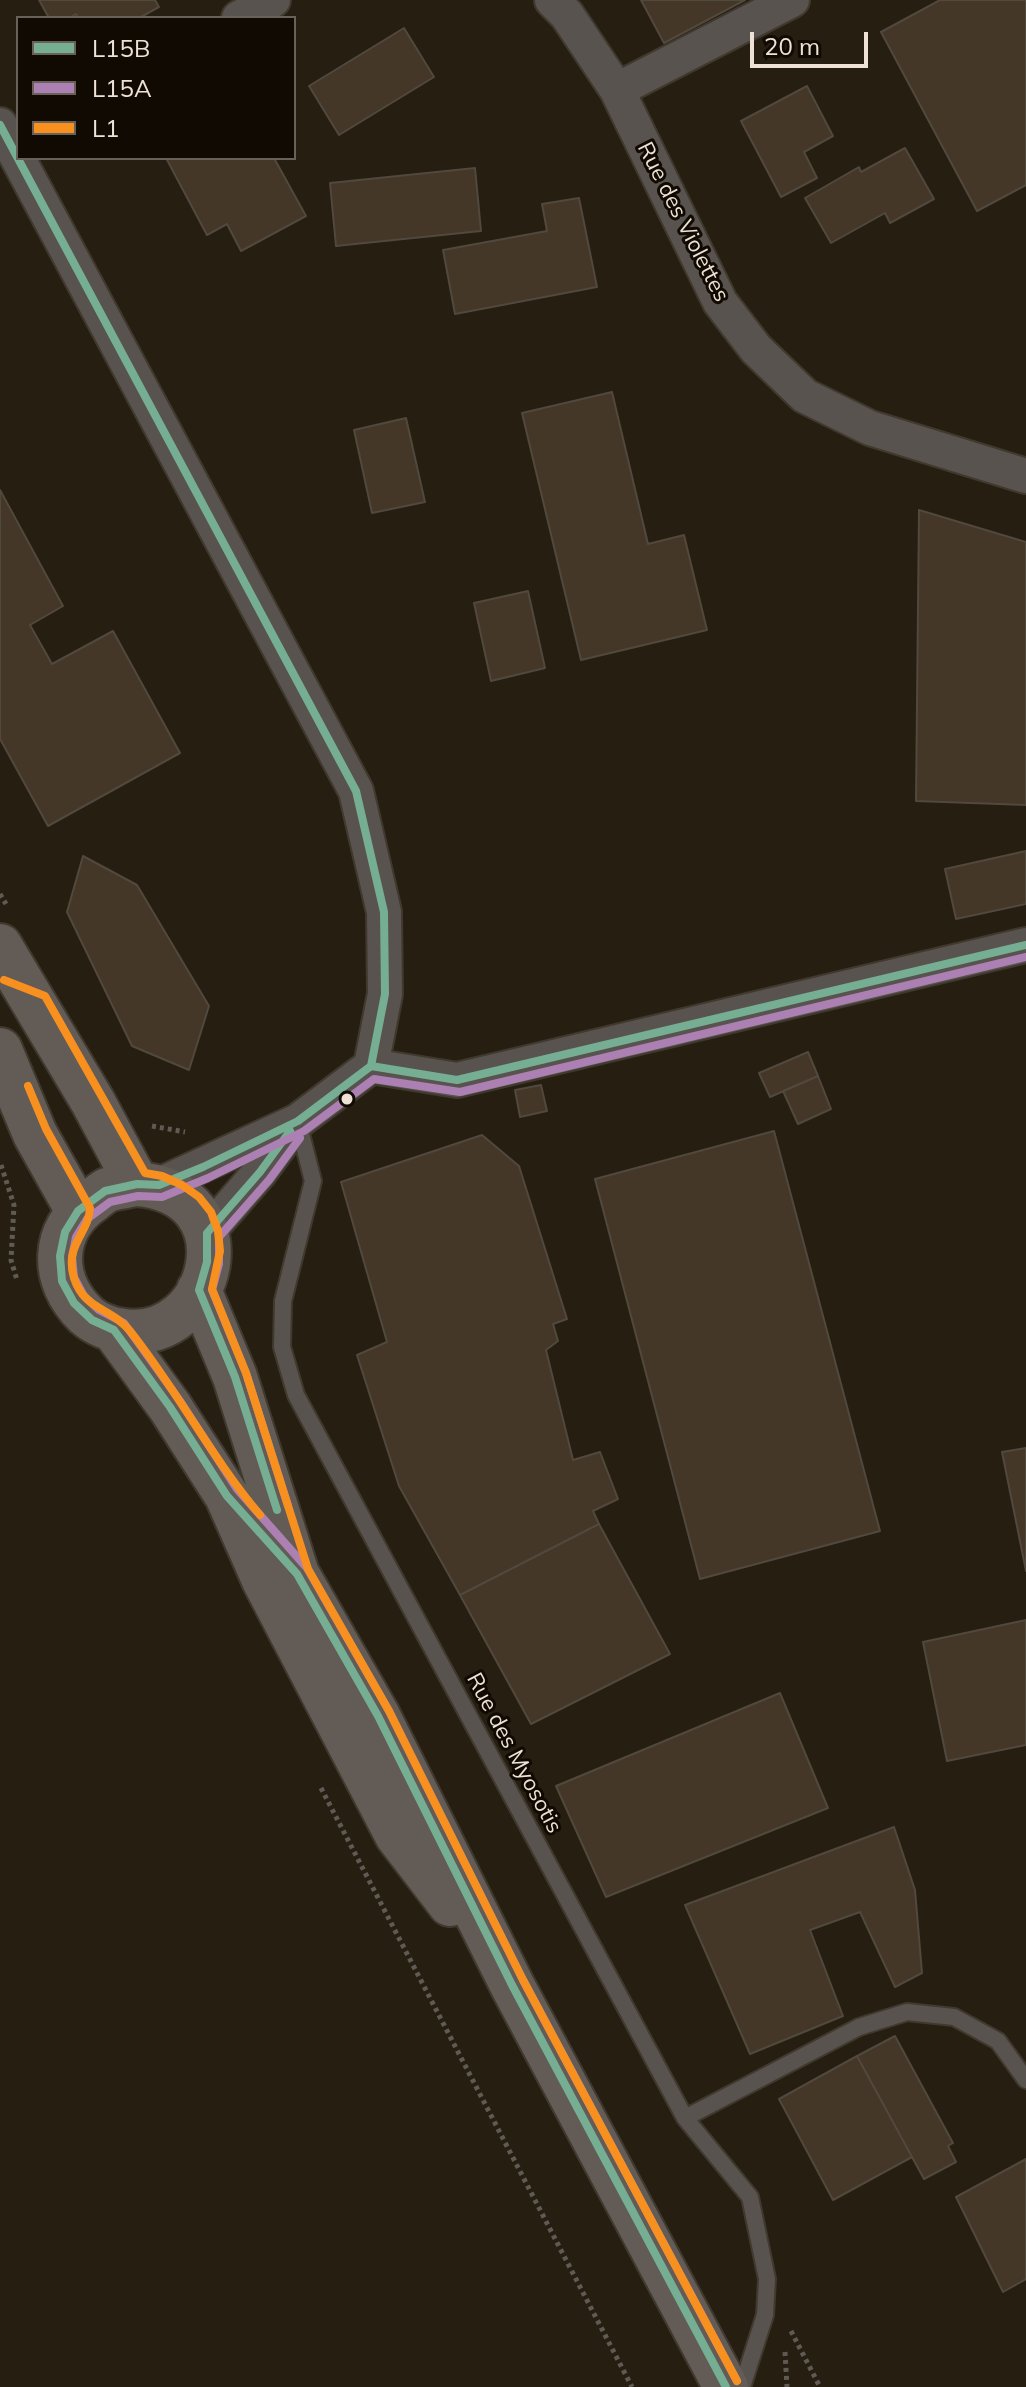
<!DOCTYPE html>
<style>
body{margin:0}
#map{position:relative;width:1026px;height:2387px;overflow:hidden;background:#261e11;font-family:Mulish,sans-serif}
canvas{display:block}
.legend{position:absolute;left:16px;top:16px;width:280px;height:144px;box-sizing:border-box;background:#110a03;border:2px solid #696057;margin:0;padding:10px 14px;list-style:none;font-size:24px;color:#ede2d5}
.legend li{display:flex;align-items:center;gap:16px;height:40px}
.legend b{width:40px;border:2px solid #696057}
.scale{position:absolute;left:750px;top:32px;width:118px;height:36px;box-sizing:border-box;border:4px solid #ede2d5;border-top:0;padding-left:10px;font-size:24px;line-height:28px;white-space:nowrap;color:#ede2d5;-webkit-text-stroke:6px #110a03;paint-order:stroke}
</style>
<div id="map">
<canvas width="1026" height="2387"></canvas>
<ul class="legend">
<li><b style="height:10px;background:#76ae93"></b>L15B</li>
<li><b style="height:10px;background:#ac80b2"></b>L15A</li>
<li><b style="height:10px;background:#f7901e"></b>L1</li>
</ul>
<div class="scale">20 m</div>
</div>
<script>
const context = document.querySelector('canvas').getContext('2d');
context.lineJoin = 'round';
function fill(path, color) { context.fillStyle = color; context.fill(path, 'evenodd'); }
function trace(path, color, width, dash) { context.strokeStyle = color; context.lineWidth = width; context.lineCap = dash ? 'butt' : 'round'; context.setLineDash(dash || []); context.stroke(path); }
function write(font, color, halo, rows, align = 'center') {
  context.font = font + ' Mulish,sans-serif'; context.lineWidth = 6; context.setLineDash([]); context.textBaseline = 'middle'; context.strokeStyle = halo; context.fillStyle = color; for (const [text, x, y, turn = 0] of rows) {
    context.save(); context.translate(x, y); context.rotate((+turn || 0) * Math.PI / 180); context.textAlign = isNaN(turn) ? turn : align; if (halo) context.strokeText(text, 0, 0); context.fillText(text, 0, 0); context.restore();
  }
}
const building = new Path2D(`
 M 39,0 L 155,0 L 159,7 L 139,18 L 78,18 L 76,14 L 69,18 L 49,18 Z
 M 641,0 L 745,0 L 664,43 Z
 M 940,0 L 1026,0 L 1026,185 L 977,211 L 881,32 Z
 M 404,28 L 434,77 L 339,135 L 309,86 Z
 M 807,86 L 833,136 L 804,152 L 817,178 L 781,197 L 741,121 Z
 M 905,148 L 934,199 L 890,223 L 885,213 L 831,243 L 805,198 L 859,167 L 861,172 Z
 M 166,158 L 274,158 L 306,216 L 241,251 L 227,224 L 207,235 Z
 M 475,168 L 481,231 L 336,246 L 330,183 Z
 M 579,198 L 597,287 L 455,314 L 443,250 L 547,231 L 542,204 Z
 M 612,392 L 648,544 L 684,535 L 707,630 L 581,660 L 522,413 Z
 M 406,418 L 425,502 L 372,513 L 354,430 Z
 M 0,490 L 63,606 L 30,625 L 52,664 L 113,631 L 180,753 L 48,826 L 0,739 Z
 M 919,510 L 1026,542 L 1026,805 L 916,801 Z
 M 528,591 L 545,668 L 491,681 L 474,603 Z
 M 1026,851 L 1026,904 L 956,919 L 945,869 Z
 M 83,856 L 137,885 L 209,1006 L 189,1070 L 132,1046 L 67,912 Z
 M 808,1052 L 818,1076 L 770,1097 L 759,1073 Z
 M 818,1076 L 831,1109 L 798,1124 L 783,1091 Z
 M 541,1085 L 547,1111 L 520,1117 L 515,1090 Z
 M 774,1131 L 880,1531 L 700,1579 L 595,1179 Z
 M 482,1135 L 519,1166 L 567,1319 L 553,1324 L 558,1341 L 546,1350 L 573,1460 L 600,1452 L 618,1499 L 593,1511 L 599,1524 L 460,1595 L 399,1486 L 357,1355 L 387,1342 L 341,1182 Z
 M 1026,1448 L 1026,1571 L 1002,1452 Z
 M 599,1524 L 670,1654 L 531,1724 L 460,1595 Z
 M 1026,1620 L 1026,1745 L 947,1761 L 923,1642 Z
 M 780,1693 L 828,1808 L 606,1897 L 556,1786 Z
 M 894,1827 L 915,1890 L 922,1973 L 895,1987 L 860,1912 L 810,1930 L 843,2016 L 750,2054 L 685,1905 Z
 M 895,2036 L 953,2143 L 948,2146 L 956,2162 L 924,2179 L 857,2056 Z
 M 857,2056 L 912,2157 L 833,2200 L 779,2099 Z
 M 1026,2159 L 1026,2279 L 1003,2292 L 956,2197 Z`);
const path = new Path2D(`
 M 0,894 L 6,904
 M 152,1126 L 185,1132
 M 1,1165 L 14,1205 L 11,1260 L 17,1280
 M 321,1788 L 632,2387
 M 791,2331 L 820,2387
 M 785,2352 L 787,2387`);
const lane = new Path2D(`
 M 298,1122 L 313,1181 L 283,1301 L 282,1347 L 296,1395 L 685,2118 L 750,2197 L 767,2279 L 765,2315 L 742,2387
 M 685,2118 L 859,2027 L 907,2012 L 954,2017 L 998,2041 L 1026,2080`);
const street = new Path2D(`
 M 552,0 L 567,15 L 617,90 L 720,302 L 756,349 L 805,396 L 870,428 L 1026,476
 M 239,18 L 273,0
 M 617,90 L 792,0
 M 0,125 L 356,791 L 384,912 L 385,994 L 371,1066
 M 159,1185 L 298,1121 L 371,1066 L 457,1080 L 1026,945
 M 207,1233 L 260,1172 L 295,1124`);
const primary = new Path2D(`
 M 0,946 L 93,1102 L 137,1184
 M 0,1050 L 35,1134 L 78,1211
 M 137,1184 C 252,1193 215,1343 124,1331 C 111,1330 96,1324 86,1315 C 50,1280 51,1230 92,1201 C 97,1197 102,1193 107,1190 C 116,1187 127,1186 137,1184 Z
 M 199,1290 L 235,1377 L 297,1574 L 378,1716 L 512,1985 L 726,2387
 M 114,1330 L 170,1407 L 227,1496 L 264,1580 L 397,1835 L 450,1904`);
const bus1 = new Path2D(`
 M 0,125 L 356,791 L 384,912 L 385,994 L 371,1066
 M 277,1510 L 235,1377 L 199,1290 L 207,1262 L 207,1233 L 260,1172 L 290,1131
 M 726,2387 L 512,1985 L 378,1716 L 297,1574 L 227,1496 L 170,1407 L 114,1330 L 92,1320 L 74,1303 L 62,1281 L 60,1256 L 65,1232 L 78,1211 L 105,1191 L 137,1184 L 159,1185 L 203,1167 L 298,1121 L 371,1066 L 457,1080 L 1026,945`);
const bus2 = new Path2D(`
 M 288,1506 L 246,1373 L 212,1290 L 219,1264 L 219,1237 L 269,1180 L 300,1138
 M 737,2381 L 523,1980 L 389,1711 L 307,1568 L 237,1489 L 180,1401 L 124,1323 L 99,1310 L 84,1296 L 74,1277 L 72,1257 L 76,1237 L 87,1219 L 110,1202 L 138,1196 L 162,1197 L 208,1178 L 304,1131 L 374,1079 L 460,1092 L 1026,957`);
const bus3 = new Path2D(`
 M 4,980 L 45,996 L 145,1173 L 162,1176 L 182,1185 L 199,1197 L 211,1212 L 218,1231 L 220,1251 L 212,1289 L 246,1373 L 308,1569 L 389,1711 L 523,1980 L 737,2381
 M 28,1086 L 46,1129 L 90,1208 C 89,1233 64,1245 74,1278 C 84,1310 112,1308 130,1331 C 177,1390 211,1457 260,1515`);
const markers = [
 [347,1099,7,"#ede2d5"]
];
const streetNames = [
 ["Rue des Violettes",683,222,63],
 ["Rue des Myosotis",514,1753,62]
];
fill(building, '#443727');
trace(building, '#51483e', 2);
trace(lane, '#40392e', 20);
trace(street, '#40392e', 38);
trace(primary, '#40392e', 48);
trace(path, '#5f5a54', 5, [4, 4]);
trace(lane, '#58534f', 16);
trace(street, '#58534f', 34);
trace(primary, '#625b56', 44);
trace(bus1, '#76ae93', 8);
trace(bus2, '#ac80b2', 8);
trace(bus3, '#f7901e', 8);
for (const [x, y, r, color] of markers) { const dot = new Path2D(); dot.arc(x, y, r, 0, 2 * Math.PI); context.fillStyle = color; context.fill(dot); trace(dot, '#110a03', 3); }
write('22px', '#ede2d5', '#110a03', streetNames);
</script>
